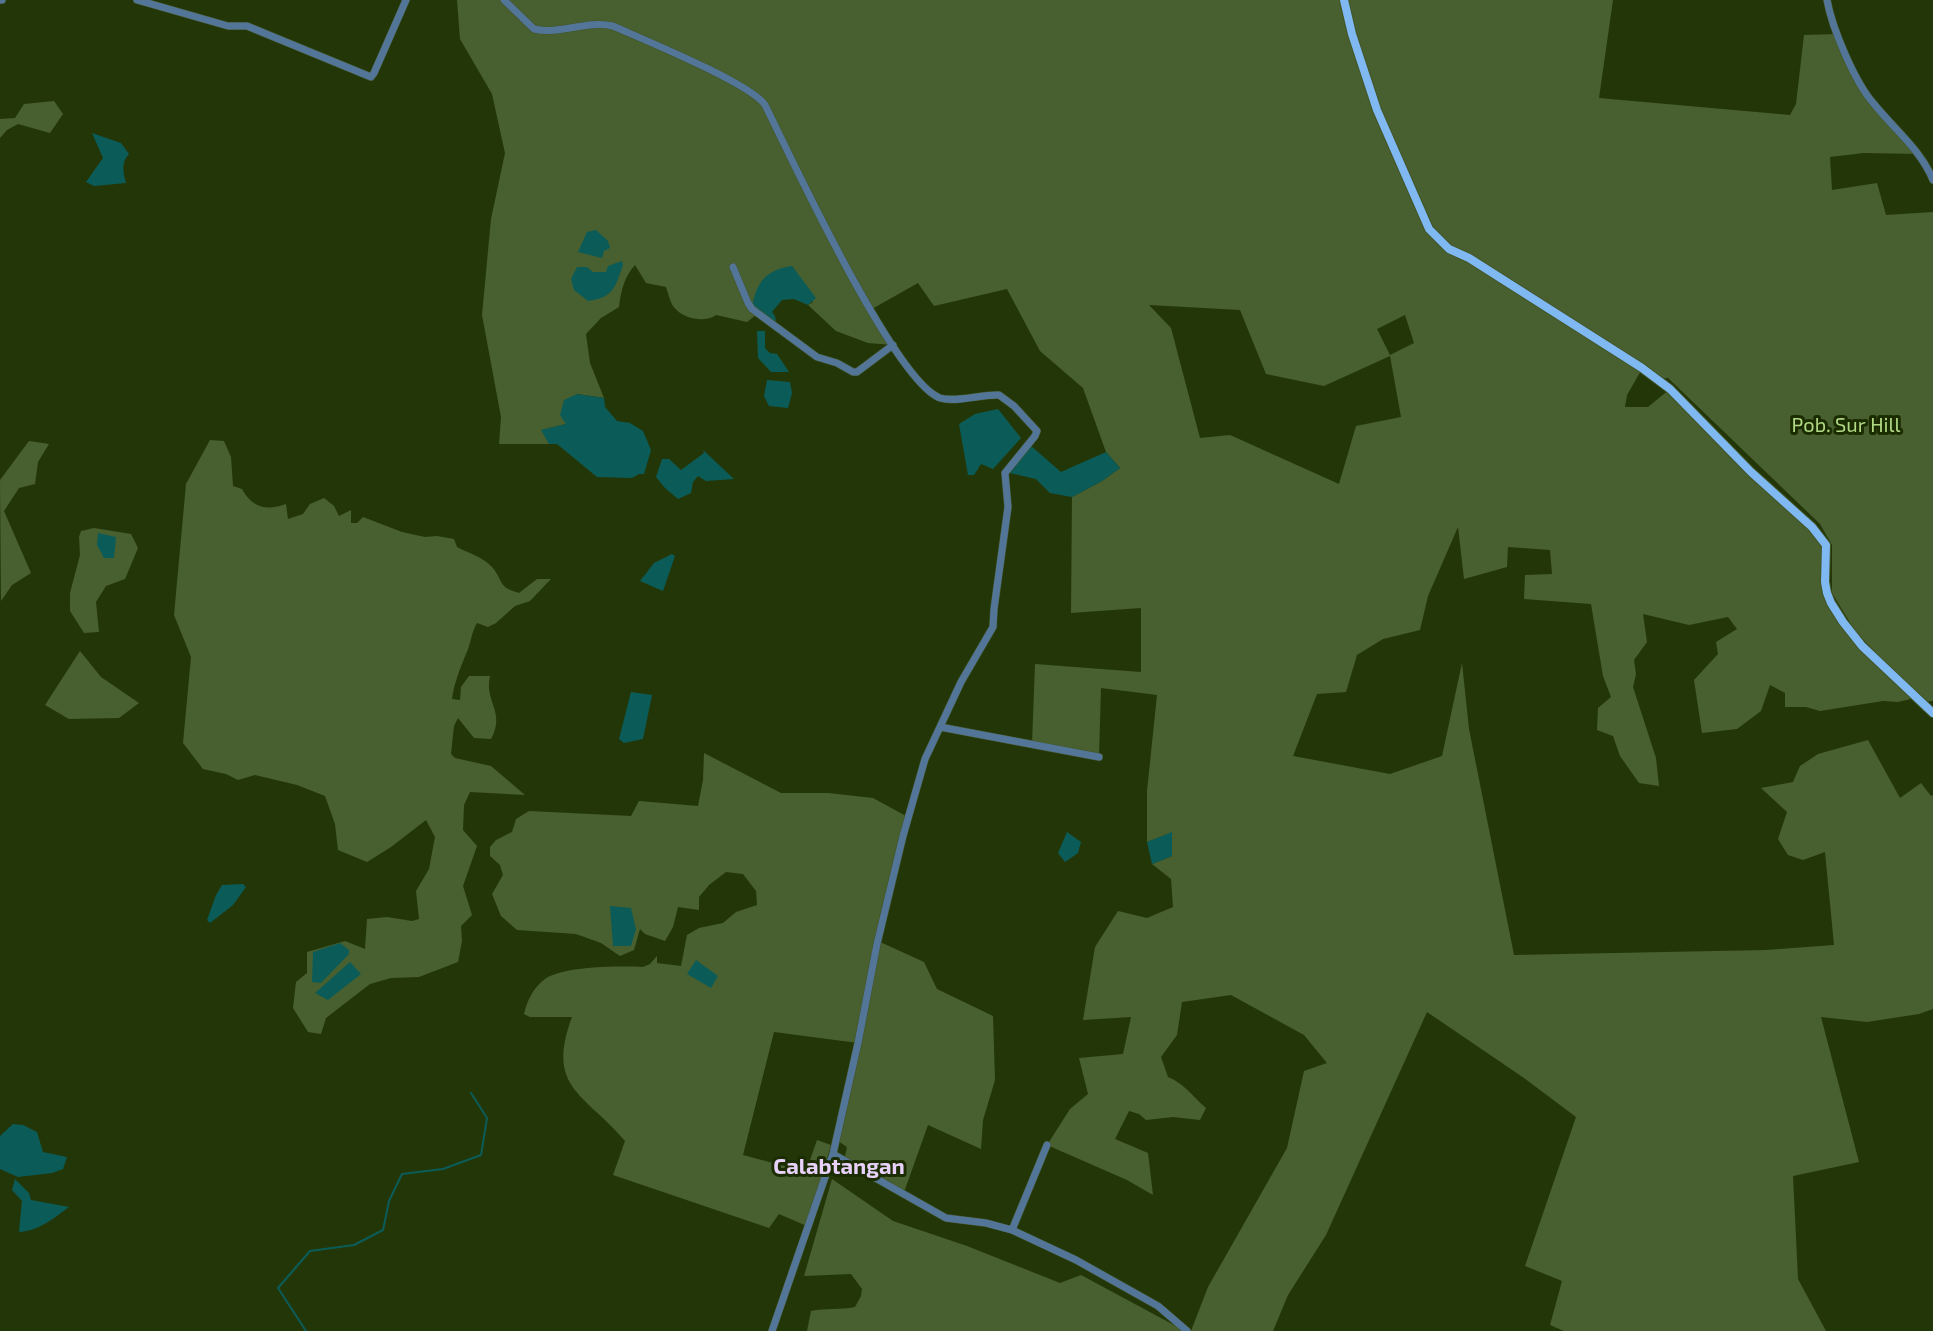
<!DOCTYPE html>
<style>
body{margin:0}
canvas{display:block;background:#233608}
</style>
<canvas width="1933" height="1331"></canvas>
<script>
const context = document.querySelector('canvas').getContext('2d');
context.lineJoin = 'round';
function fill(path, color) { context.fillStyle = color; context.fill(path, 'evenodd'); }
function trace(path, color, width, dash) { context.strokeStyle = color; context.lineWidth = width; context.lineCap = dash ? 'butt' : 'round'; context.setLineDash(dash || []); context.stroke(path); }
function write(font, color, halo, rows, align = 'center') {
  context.font = font + ' "Exo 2",sans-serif'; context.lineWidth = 6; context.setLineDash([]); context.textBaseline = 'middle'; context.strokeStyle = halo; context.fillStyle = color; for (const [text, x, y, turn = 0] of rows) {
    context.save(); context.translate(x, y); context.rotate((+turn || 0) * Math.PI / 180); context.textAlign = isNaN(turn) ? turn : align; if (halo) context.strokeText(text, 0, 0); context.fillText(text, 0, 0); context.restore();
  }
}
const green = new Path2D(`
 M 457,0 L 1613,0 L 1599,98 L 1790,115 L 1796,104 L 1804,35 L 1838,34 L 1862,86 L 1919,154 L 1864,153 L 1830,157 L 1832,190 L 1877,183 L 1886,215 L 1933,212 L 1933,701 L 1923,702 L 1855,631 L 1832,593 L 1832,545 L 1820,524 L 1668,378 L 1657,379 L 1642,369 L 1627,395 L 1625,407 L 1648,407 L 1670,389 L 1824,543 L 1825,582 L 1843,622 L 1915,698 L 1898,702 L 1883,701 L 1820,711 L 1806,707 L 1785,707 L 1785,693 L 1770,685 L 1761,711 L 1737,729 L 1702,733 L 1694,680 L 1718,654 L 1716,642 L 1737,629 L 1728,617 L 1689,625 L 1643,614 L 1647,642 L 1634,660 L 1636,674 L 1633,687 L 1656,758 L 1659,786 L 1639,783 L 1620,756 L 1613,736 L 1597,730 L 1598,708 L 1611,697 L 1603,676 L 1591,604 L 1524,599 L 1525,575 L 1552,574 L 1550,550 L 1508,547 L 1507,567 L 1464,579 L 1458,527 L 1428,596 L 1420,630 L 1383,639 L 1357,655 L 1346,692 L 1317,694 L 1293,756 L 1390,774 L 1442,756 L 1462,663 L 1469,729 L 1514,955 L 1766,950 L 1834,945 L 1825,852 L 1803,860 L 1788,855 L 1778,839 L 1787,812 L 1761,788 L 1793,782 L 1800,766 L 1818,754 L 1868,740 L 1900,798 L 1921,783 L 1931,796 L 1933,795 L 1933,1009 L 1919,1014 L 1867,1022 L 1821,1017 L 1859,1162 L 1793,1176 L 1798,1279 L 1826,1331 L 1564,1331 L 1550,1325 L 1562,1281 L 1525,1266 L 1576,1117 L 1524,1078 L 1427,1012 L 1326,1235 L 1288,1295 L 1273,1331 L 1191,1331 L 1208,1287 L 1287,1148 L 1304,1071 L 1327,1063 L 1304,1035 L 1231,995 L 1182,1002 L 1177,1035 L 1161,1057 L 1168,1077 C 1186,1085 1191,1095 1206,1108 L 1200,1120 L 1173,1117 L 1146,1120 L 1139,1114 L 1129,1111 L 1115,1139 L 1148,1153 L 1153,1195 L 1127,1180 L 1047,1145 L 1070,1109 L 1088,1094 L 1079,1058 L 1123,1054 L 1131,1017 L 1083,1020 L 1095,947 L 1118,911 L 1147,918 L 1173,907 L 1171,879 L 1152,864 L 1172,856 L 1172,833 L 1147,842 L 1147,791 L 1157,695 L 1101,688 L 1099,757 L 1032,744 L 1035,664 L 1141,672 L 1141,608 L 1071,613 L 1072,497 L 1102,481 L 1120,468 L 1106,452 L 1083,388 L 1040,351 L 1007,289 L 934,306 L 918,283 L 872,309 L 893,345 L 868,343 L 836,331 L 808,305 L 813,302 L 792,266 L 756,315 L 747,322 L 716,315 C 704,324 681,318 673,306 C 670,301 668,293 666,287 L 646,283 L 635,265 C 624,277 621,291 619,307 L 601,318 L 586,334 L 590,363 L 604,398 L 577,394 L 566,424 L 542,430 L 549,444 L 499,444 L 501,417 L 482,315 L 491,219 L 505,153 L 492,94 L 460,39 ZM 1149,305 L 1240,310 L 1266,374 L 1324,386 L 1390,356 L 1401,417 L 1356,426 L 1339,484 L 1230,435 L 1200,438 L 1171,328 ZM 1405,315 L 1414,343 L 1390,355 L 1377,329 Z
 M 54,101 L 63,114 L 50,133 L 18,124 L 7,130 L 0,138 L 0,119 L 15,118 L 24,104 Z
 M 210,440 L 224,441 L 231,457 L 233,486 L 242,489 C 252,508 267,511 286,504 L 288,519 L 303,514 L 310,504 L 324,498 L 334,506 L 339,516 L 351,510 L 351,523 L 357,523 L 363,517 L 402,532 L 425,537 L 437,536 L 454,539 L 457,547 C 468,553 483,557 492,567 C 504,581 497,587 519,593 L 537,579 L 551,579 L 530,601 L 515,606 L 496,623 L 488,627 L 477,623 C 471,633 471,644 466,654 C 460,669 454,683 452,699 L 460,700 L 461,687 L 469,676 L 490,676 C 484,702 506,712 491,739 L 474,738 L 458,718 L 454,726 L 451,754 L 455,758 L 491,766 L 525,795 L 470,792 L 464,805 L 463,830 L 477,846 L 463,886 L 472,915 L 461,926 L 462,941 L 458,962 L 419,977 L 391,978 L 370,984 L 326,1018 L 321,1034 L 308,1032 L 293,1008 L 296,982 L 307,973 L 307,952 L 345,941 L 365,949 L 367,919 L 387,917 L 412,921 L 419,919 L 416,891 L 429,869 L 435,837 L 426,820 L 391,847 L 367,862 L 338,850 L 335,824 L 325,796 L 297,785 L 255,775 L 238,780 L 226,774 L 203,769 L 183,743 L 191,657 L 174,615 L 186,484 Z
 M 29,441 L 49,444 L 38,462 L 35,484 L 19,488 L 4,511 L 31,573 L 12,585 L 1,601 L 0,480 Z
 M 94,528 L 131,534 L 138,548 L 125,579 L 106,586 L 96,602 L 99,632 L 84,633 L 70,611 L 70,593 L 80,555 L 79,537 L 81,531 Z
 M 80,651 L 101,677 L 139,703 L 119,718 L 69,719 L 45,705 Z
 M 704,753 L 781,793 L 828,793 L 873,798 L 906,816 L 878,941 L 924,962 L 937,989 L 993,1016 L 995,1080 L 983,1120 L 981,1149 L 928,1125 L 903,1195 L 844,1161 L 847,1147 L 838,1141 L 858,1043 L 774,1032 L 743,1155 L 825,1177 L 809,1227 L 779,1214 L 769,1228 L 613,1175 L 625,1141 C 586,1094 545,1089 572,1017 L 530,1017 L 524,1014 C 527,1001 533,988 545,979 C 564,966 619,966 643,967 L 650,964 L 657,956 L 657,963 L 681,966 L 687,935 L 699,928 L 723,923 L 736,912 L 757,905 L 756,891 L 743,874 L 726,872 L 709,885 L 699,897 L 699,910 L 678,907 L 673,927 L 665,941 L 645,934 L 640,929 L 634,950 L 620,956 L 601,943 L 576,934 L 517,930 L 501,916 L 492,894 L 503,875 L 500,865 L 490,856 L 490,847 L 496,840 L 512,832 L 516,819 L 529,811 L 631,816 L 639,801 L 698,806 L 703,780 Z
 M 817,1140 L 831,1145 L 823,1171 L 808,1166 Z
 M 832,1179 L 893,1221 L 967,1246 L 1060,1283 L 1081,1275 L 1185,1331 L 807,1331 L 811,1311 C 826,1308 840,1310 855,1307 L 861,1296 L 862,1289 L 851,1274 L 804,1276 Z`);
const water = new Path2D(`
 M 92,133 L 121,143 L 129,154 C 121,162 123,172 126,183 L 94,186 L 86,182 L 103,158 Z
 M 596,230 L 608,241 L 610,248 L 604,251 L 602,258 L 578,252 L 587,232 Z
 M 622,261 L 623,265 C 615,288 613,298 588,301 L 574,290 L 571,279 L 577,267 L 587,267 L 593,272 L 606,272 L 608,266 Z
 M 792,266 L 816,298 L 808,305 L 794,299 L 782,300 L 772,312 L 775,316 L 776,321 L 771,320 L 752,307 C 757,281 766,270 792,266 Z
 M 757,331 L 765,331 L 765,348 L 770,353 L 777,354 L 789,372 L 771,372 L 758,358 Z
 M 767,380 L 790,382 L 792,393 L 788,408 L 769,406 L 764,396 Z
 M 577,394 L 604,398 L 605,407 L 617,421 L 630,423 L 643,431 L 651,450 L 644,474 L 639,474 L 632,478 L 597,477 L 557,444 L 549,444 L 541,430 L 566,424 L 560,415 L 564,400 Z
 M 998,409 L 1021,438 L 993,469 L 981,464 L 974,475 L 968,475 L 959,424 L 975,414 Z
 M 1031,446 L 1061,472 L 1106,452 L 1120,468 L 1102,481 L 1072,497 L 1050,493 L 1036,479 L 1010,473 Z
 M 703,450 L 734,479 L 706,481 L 698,476 L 693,482 L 691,493 L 678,499 L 665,488 L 656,477 L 662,459 L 669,459 L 681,470 L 704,453 Z
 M 98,533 L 116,537 L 114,558 L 104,558 L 97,545 Z
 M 672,554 L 675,556 L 663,591 L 640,581 L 654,563 Z
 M 631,692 L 652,695 L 643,739 L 624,743 L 619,739 Z
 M 1067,832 L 1081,842 L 1078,853 L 1065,862 L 1058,853 Z
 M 1172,832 L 1172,856 L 1152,864 L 1147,842 Z
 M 243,884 L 246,887 L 233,905 L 210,923 L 207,920 L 216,895 L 222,885 Z
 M 610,906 L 631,908 L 636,929 L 631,946 L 613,946 Z
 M 340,943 L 349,950 L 349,954 L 321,983 L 312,982 L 313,952 Z
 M 696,960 L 718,976 L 711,988 L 687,974 Z
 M 350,962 L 361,974 L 328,1000 L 315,993 Z
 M 13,1124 L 23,1125 L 37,1132 L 43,1152 L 67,1157 L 63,1169 L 52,1173 L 18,1177 L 0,1169 L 0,1136 Z
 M 15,1179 L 29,1193 L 31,1200 L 69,1207 C 54,1218 39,1231 19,1232 L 22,1201 L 12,1190 Z`);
const stream = new Path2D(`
 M 306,1331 L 278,1288 L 310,1251 L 354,1245 L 383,1230 L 389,1201 L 402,1174 L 443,1169 L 481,1155 L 487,1118 L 471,1093`);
const minor = new Path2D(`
 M 0,0 L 2,0
 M 137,0 L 228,26 L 247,26 L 371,77 L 374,73 L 406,0
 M 504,0 L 534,29 C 560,35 586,20 613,26 C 642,39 750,83 765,105 C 791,157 894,381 940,398 C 955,403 982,394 999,395 L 1014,406 L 1037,431 L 1035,436 L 1005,473 L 1008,507 L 994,609 L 993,627 L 961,682 L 925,759 L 903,836 L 877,944 L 858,1043 L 833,1154 L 772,1331
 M 1827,0 C 1832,28 1855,83 1874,104 C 1894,129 1921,150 1933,180
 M 733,267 L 748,303 L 752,309 L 817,357 L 837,363 L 853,372 L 857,372 L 893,345
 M 940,727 L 1099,757
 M 833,1154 L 946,1218 L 986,1223 L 1012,1230 L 1076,1260 L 1158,1306 L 1187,1331
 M 1012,1230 L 1047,1145`);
const major = new Path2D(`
 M 1344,0 L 1352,34 L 1377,110 L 1429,229 L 1449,249 L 1469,258 L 1642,368 L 1670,389 L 1751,472 L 1812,527 L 1826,545 L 1825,582 L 1827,593 L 1831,603 L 1843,622 L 1862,646 L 1933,713`);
const parkNames = [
 ["Pob. Sur Hill",1846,425]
];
const quarterNames = [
 ["Calabtangan",839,1167]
];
fill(green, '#485f2f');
fill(water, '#0b5c58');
trace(stream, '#0b5c58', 2);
trace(minor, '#425529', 8);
trace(major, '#425529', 10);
trace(minor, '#537598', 7);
trace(major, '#80b9f2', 8);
write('20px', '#b1d985', '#1a2c00', parkNames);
write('bold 22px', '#e8d2fb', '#1a2c00', quarterNames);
</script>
